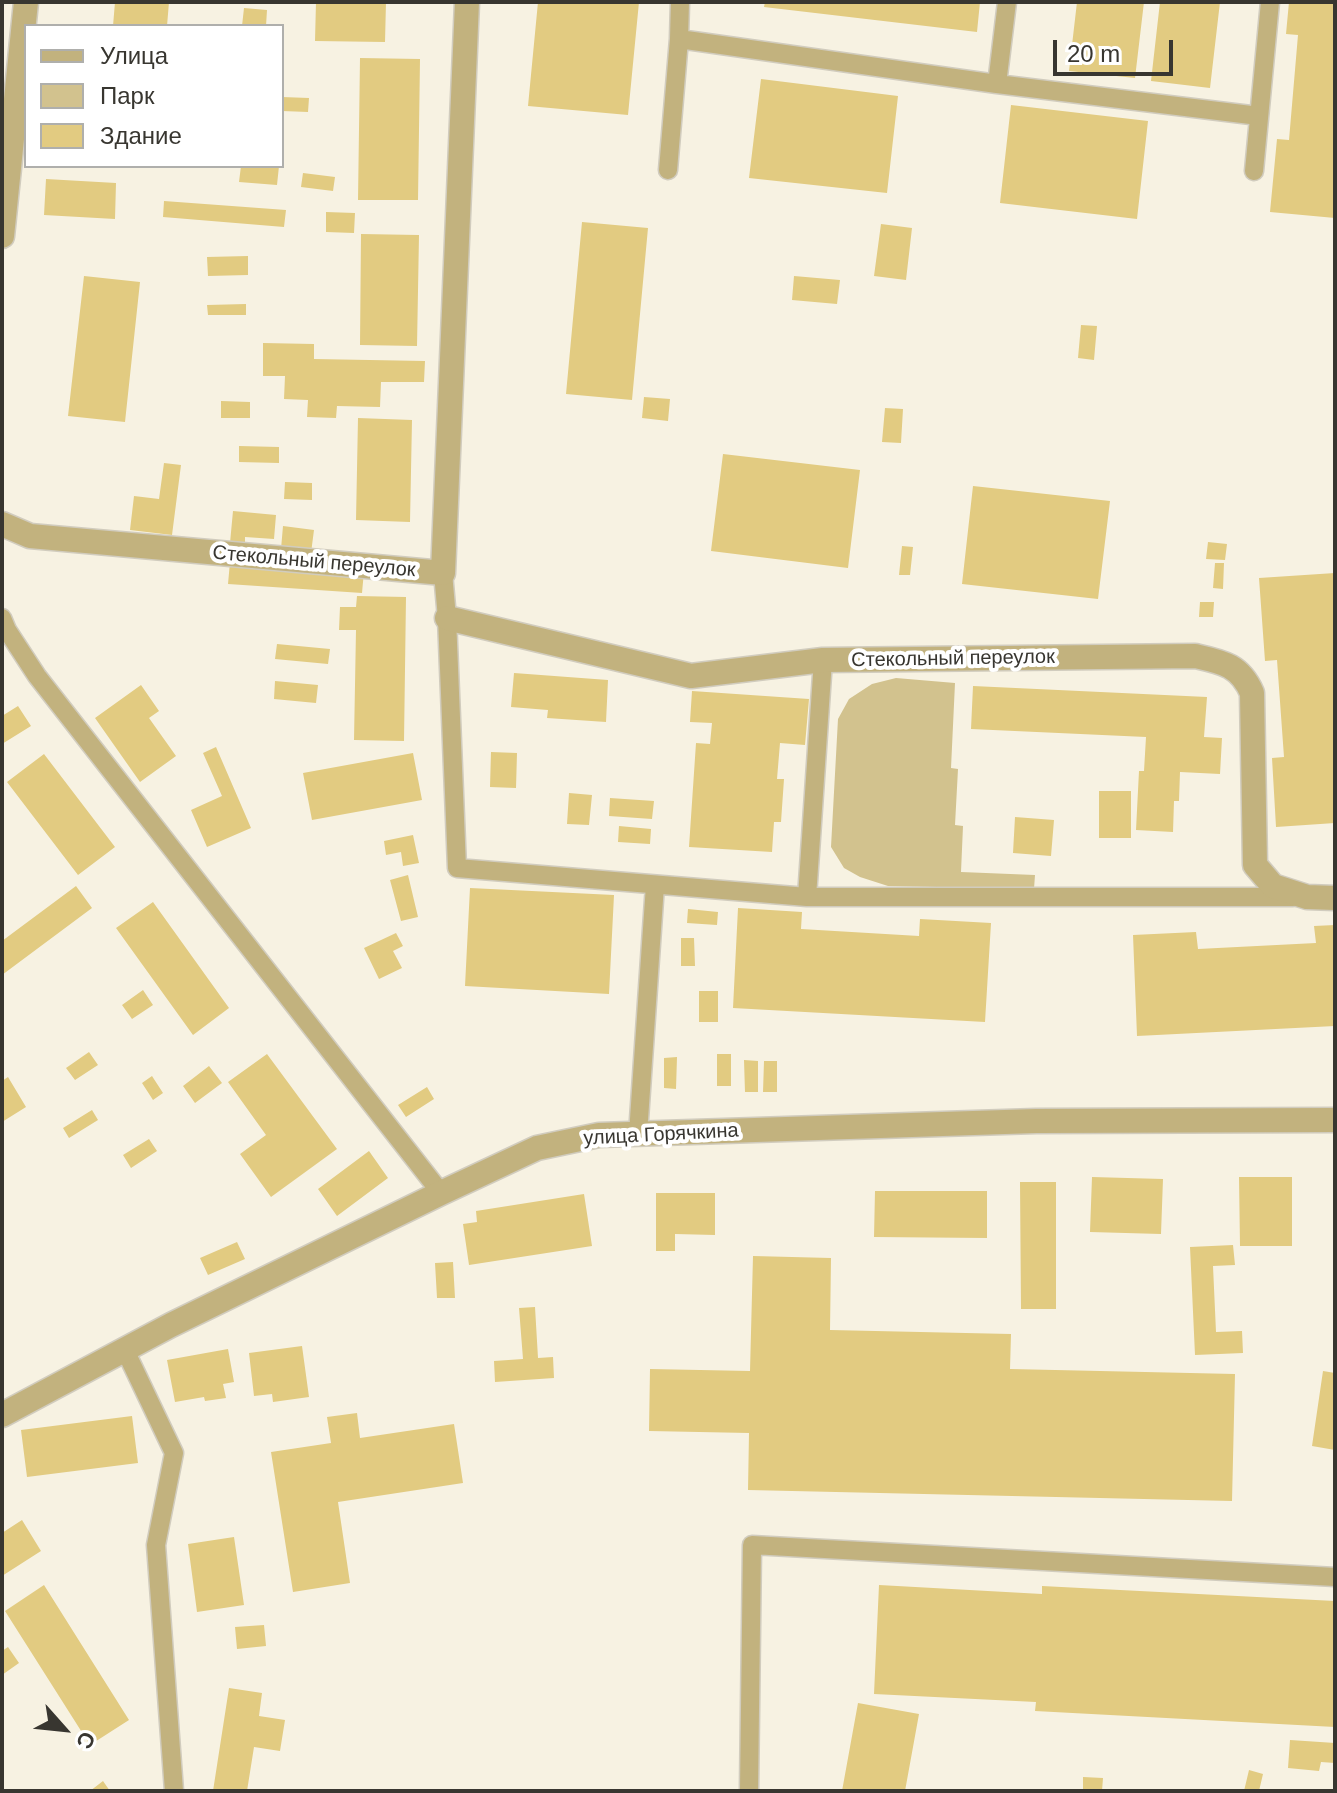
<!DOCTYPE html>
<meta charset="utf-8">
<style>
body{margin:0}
#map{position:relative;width:1337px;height:1793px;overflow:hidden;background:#f7f2e2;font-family:Arial,sans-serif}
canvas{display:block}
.frame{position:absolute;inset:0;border:4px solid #383630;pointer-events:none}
.legend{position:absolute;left:24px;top:24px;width:260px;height:144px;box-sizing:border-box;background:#fff;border:2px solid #afafac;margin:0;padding:10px 14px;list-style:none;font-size:24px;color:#383630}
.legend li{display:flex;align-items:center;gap:16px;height:40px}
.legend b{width:40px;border:2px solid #afafac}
.north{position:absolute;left:24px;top:1689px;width:80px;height:80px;-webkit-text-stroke:6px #fff;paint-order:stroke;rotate:117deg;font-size:22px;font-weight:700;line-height:32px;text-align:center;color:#383630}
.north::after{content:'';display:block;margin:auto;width:28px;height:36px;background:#383630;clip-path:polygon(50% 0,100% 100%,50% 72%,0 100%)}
.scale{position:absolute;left:1053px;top:40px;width:120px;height:36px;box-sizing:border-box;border:4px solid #383630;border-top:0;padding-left:10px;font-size:24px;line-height:28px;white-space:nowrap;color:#383630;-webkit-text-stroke:6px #fff;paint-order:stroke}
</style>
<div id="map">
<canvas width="1337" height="1793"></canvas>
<div class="frame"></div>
<ul class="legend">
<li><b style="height:10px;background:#c2b27e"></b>Улица</li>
<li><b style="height:22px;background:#d2c28e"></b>Парк</li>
<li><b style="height:22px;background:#e2cb81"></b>Здание</li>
</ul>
<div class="north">С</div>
<div class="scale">20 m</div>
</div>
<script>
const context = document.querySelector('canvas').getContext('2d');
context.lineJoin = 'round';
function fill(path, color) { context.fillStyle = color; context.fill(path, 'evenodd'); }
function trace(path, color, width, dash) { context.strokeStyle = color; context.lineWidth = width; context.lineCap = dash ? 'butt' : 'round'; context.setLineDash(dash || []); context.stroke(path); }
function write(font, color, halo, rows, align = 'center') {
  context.font = font + ' Arial,sans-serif'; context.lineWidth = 8; context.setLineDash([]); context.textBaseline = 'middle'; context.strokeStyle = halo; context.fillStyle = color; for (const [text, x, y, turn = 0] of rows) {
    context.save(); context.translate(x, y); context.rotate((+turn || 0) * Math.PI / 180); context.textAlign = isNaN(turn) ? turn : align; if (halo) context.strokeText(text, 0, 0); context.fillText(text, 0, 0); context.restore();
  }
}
const green = new Path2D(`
 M 896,678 L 955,683 L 951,768 L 958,769 L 955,825 L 963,826 L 961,872 L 1035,875 L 1034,889 L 888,886 L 860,877 L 844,868 L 831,847 L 838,719 L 849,699 L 872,684 Z`);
const building = new Path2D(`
 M 115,2 L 169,2 L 167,26 L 113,26 Z
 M 316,2 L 386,2 L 385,42 L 315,41 Z
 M 538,2 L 639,2 L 628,115 L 528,106 Z
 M 765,2 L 980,2 L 977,32 L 764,7 Z
 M 1077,2 L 1144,2 L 1135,78 L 1069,71 Z
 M 1160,2 L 1220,2 L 1210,88 L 1151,81 Z
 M 1289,2 L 1335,2 L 1335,218 L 1270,212 L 1277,139 L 1289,140 L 1298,35 L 1286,34 Z
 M 244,8 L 267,10 L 266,26 L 242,26 Z
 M 360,58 L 420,59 L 418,200 L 358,200 Z
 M 761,79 L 898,96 L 887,193 L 749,178 Z
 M 282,97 L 309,98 L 308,112 L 282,111 Z
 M 1011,105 L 1148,121 L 1137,219 L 1000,203 Z
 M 241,166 L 279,166 L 277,185 L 239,182 Z
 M 303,173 L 335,177 L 333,191 L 301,187 Z
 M 46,179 L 116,183 L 115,219 L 44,215 Z
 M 164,201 L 286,210 L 284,227 L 163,217 Z
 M 326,212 L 355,213 L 354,233 L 326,232 Z
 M 582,222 L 648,228 L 632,400 L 566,394 Z
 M 881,224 L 912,228 L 906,280 L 874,276 Z
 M 361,234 L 419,235 L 417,346 L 360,345 Z
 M 248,256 L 248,275 L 208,276 L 207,257 Z
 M 84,276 L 140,282 L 125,422 L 68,416 Z
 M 794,276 L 840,280 L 837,304 L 792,300 Z
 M 246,304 L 246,315 L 208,315 L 207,305 Z
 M 1081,325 L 1097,326 L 1094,360 L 1078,358 Z
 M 263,343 L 314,344 L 314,359 L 425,361 L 424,382 L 381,382 L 380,407 L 337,406 L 336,418 L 307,417 L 308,400 L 284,399 L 285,376 L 263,376 Z
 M 644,397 L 670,399 L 668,421 L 642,418 Z
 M 221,401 L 250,402 L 250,418 L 221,418 Z
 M 885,408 L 903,409 L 901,443 L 882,442 Z
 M 358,418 L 412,420 L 410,522 L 356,520 Z
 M 239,446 L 279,447 L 279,463 L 239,462 Z
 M 723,454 L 860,470 L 848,568 L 711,551 Z
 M 164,463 L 181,465 L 172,535 L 130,530 L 134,496 L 159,499 Z
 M 285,482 L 312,483 L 312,500 L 284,499 Z
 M 973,486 L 1110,501 L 1098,599 L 962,584 Z
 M 233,511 L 276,515 L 274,539 L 245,537 L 245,545 L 230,543 Z
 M 283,526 L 314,530 L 311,553 L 281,549 Z
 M 1208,542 L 1227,544 L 1225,560 L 1206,559 Z
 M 902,546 L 913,547 L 910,575 L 899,575 Z
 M 230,562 L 364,571 L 362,593 L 228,584 Z
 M 1215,563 L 1224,563 L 1223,589 L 1213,588 Z
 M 1335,573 L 1335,823 L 1276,827 L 1272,758 L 1284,757 L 1277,660 L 1265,661 L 1259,578 Z
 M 357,596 L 406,597 L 404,741 L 354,740 L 356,630 L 339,630 L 340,607 L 356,607 Z
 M 1200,602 L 1214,602 L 1213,617 L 1199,617 Z
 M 277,644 L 330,649 L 328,664 L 275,659 Z
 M 514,673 L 608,680 L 606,722 L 547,718 L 548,710 L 511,707 Z
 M 275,681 L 318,685 L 316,703 L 274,699 Z
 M 141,685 L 159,711 L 149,718 L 176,756 L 140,782 L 95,718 Z
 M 973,686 L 1207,697 L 1204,737 L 1222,738 L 1220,774 L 1180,772 L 1179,801 L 1174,801 L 1173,832 L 1136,830 L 1139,771 L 1144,771 L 1146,737 L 971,729 Z
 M 692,691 L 809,699 L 805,745 L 780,743 L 777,779 L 784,779 L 781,822 L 774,822 L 772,852 L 689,847 L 696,743 L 710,744 L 712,723 L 690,722 Z
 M 18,706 L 31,726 L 2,744 L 2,716 Z
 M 216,747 L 251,828 L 207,847 L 191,810 L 222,796 L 203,753 Z
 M 491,752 L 517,753 L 516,788 L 490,787 Z
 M 413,753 L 422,800 L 312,820 L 303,773 Z
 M 44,754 L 115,847 L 78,875 L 7,782 Z
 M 1099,791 L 1131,791 L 1131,838 L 1099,838 Z
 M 569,793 L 592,795 L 589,825 L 567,824 Z
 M 610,798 L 654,801 L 652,819 L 609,816 Z
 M 1015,817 L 1054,820 L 1051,856 L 1013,853 Z
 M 619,826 L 651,829 L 650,844 L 618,842 Z
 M 413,835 L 419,863 L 403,866 L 401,852 L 386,855 L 384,841 Z
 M 408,875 L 418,917 L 401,921 L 390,880 Z
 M 76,886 L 92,908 L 2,975 L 2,941 Z
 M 470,888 L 614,895 L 609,994 L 465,986 Z
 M 153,902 L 229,1008 L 193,1035 L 116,928 Z
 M 738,908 L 802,912 L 801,929 L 919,936 L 920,919 L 991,923 L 985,1022 L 733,1008 Z
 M 688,909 L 718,912 L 717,925 L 687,923 Z
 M 1335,925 L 1335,1026 L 1137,1036 L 1133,935 L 1196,932 L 1198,949 L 1316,943 L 1314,926 Z
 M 396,933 L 403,946 L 393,951 L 402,968 L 379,979 L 364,948 Z
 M 681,938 L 694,938 L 695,966 L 681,966 Z
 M 143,990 L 153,1005 L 132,1019 L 122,1005 Z
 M 699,991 L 718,991 L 718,1022 L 699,1022 Z
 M 89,1052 L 98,1065 L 75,1080 L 66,1068 Z
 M 267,1054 L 337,1149 L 271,1197 L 240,1154 L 266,1135 L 228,1082 Z
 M 717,1054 L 731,1054 L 731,1086 L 717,1086 Z
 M 677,1057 L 676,1089 L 664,1088 L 664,1058 Z
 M 744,1060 L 758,1061 L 758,1092 L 745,1092 Z
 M 764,1061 L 777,1061 L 777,1092 L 763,1092 Z
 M 209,1066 L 222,1083 L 195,1103 L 183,1086 Z
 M 152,1076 L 163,1093 L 153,1100 L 142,1083 Z
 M 8,1077 L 26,1107 L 2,1122 L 2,1081 Z
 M 427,1087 L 434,1099 L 406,1117 L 398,1105 Z
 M 92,1110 L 98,1120 L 69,1138 L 63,1128 Z
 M 149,1139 L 157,1151 L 131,1168 L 123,1155 Z
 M 369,1151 L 388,1178 L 337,1216 L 318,1189 Z
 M 1092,1177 L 1163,1179 L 1161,1234 L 1090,1232 Z
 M 1239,1177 L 1292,1177 L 1292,1246 L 1240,1246 Z
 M 1020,1182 L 1056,1182 L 1056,1309 L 1021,1309 Z
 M 875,1191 L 987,1191 L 987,1238 L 874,1237 Z
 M 656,1193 L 715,1193 L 715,1235 L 675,1234 L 675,1251 L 656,1251 Z
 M 584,1194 L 592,1246 L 469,1265 L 463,1224 L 477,1222 L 476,1211 Z
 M 237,1242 L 245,1259 L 208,1275 L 200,1258 Z
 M 1233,1245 L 1235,1265 L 1213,1266 L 1216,1332 L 1242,1331 L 1243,1353 L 1195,1355 L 1190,1247 Z
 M 753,1256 L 831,1258 L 830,1330 L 1011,1334 L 1010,1369 L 1235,1374 L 1232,1501 L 748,1490 L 749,1433 L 649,1431 L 650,1369 L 750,1371 Z
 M 453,1262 L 455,1298 L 437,1298 L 435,1263 Z
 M 535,1307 L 538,1358 L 553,1357 L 554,1378 L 495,1382 L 494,1361 L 523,1359 L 519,1308 Z
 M 302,1346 L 309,1397 L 273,1402 L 272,1394 L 254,1396 L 249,1353 Z
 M 228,1349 L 234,1382 L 223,1384 L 226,1398 L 205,1401 L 204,1397 L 175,1402 L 167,1360 Z
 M 1323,1371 L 1335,1373 L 1335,1450 L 1312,1446 Z
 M 357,1413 L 360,1438 L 454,1424 L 463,1483 L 338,1502 L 350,1583 L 293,1592 L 271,1452 L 331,1443 L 327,1417 Z
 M 132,1416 L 138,1463 L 27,1477 L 21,1430 Z
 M 22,1520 L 41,1551 L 2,1576 L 2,1533 Z
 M 234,1537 L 244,1605 L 197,1612 L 188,1544 Z
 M 44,1585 L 129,1720 L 90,1745 L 5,1611 Z
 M 879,1585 L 1042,1594 L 1042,1586 L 1335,1601 L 1335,1727 L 1035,1711 L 1036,1702 L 874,1694 Z
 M 264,1625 L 266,1646 L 237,1649 L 235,1627 Z
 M 8,1647 L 19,1663 L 2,1675 L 2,1651 Z
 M 229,1688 L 262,1693 L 259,1716 L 285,1720 L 280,1751 L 254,1747 L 247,1791 L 213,1791 Z
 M 858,1703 L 919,1714 L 905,1791 L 842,1791 Z
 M 1290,1740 L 1335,1743 L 1335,1763 L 1321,1762 L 1319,1771 L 1288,1768 Z
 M 1249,1770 L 1263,1774 L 1259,1791 L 1244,1791 Z
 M 1083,1777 L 1103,1778 L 1102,1791 L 1083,1791 Z
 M 103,1781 L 110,1791 L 90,1791 Z`);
const lane = new Path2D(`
 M 680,2 L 679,39 L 997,84 L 1007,2
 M 997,84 L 1259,116
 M 668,170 L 679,39
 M 1254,171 L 1270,2
 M 443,573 L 447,618 L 457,868 L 807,897 L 1293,897
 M 2,618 L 7,630 L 37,676 L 441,1193
 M 807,897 L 823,660
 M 638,1134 L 655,885
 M 125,1350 L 174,1453 L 156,1545 L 174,1791
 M 749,1791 L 752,1545 L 1335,1577`);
const street = new Path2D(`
 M 2,236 L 26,2
 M 2,524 L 30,536 L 443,573 L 467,2
 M 447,618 L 691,676 L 823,660 L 1195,656 C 1222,662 1240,665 1252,693 L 1255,865 L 1273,886 L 1307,897 L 1335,898
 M 2,1415 L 171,1325 L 441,1193 L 537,1148 L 599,1135 L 1036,1121 L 1335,1120`);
const streetNames = [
 ["Стекольный переулок",314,562,5],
 ["Стекольный переулок",953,659,-1],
 ["улица Горячкина",661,1135,-3]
];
fill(green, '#d2c28e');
fill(building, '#e2cb81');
trace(lane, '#d1ccbe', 21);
trace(street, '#d1ccbe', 27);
trace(lane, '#c2b27e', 18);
trace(street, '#c2b27e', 24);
write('20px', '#383630', '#fff', streetNames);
</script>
